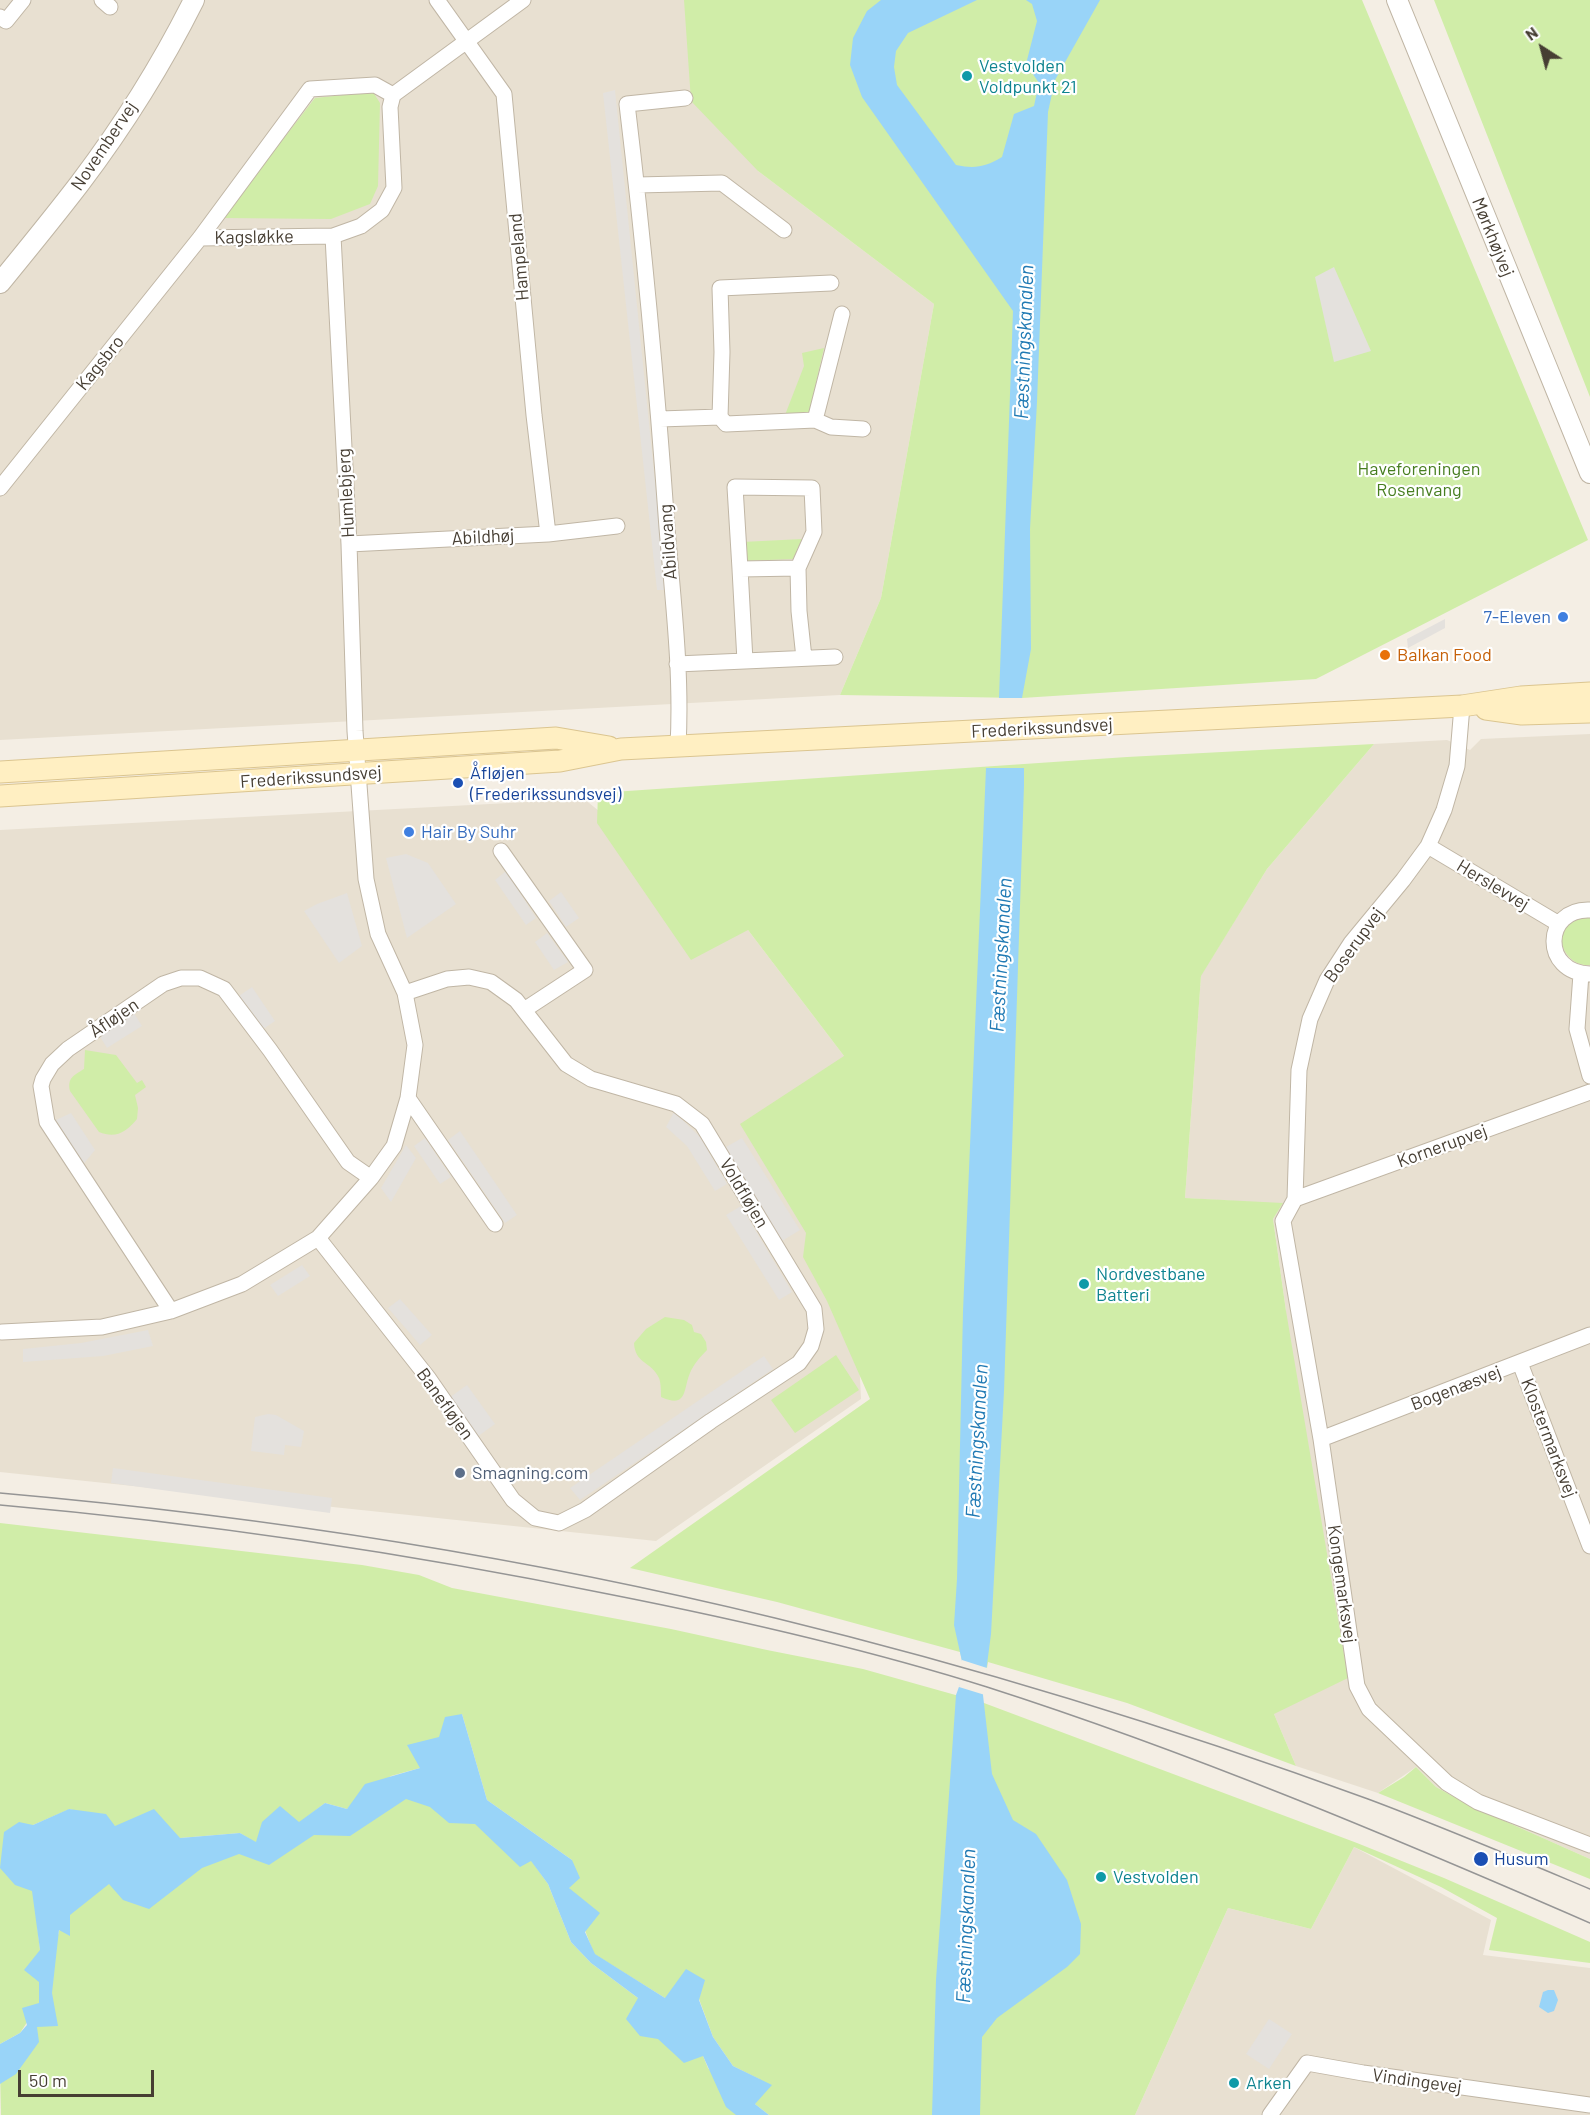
<!DOCTYPE html>
<meta charset="utf-8">
<style>
body{margin:0}
#map{position:relative;width:1590px;height:2115px;overflow:hidden;background:#f4eee4;font-family:Barlow,sans-serif}
canvas{display:block}
.north{position:absolute;left:1512px;top:18px;width:60px;height:60px;-webkit-text-stroke:4px #fff;paint-order:stroke;rotate:324deg;font-size:16px;font-weight:700;line-height:24px;text-align:center;color:#463e33}
.north::after{content:'';display:block;margin:auto;width:21px;height:27px;background:#463e33;clip-path:polygon(50% 0,100% 100%,50% 72%,0 100%)}
.scale{position:absolute;left:18px;top:2070px;width:136px;height:27px;box-sizing:border-box;border:3px solid #463e33;border-top:0;padding-left:8px;font-size:18px;line-height:21px;white-space:nowrap;color:#463e33;-webkit-text-stroke:4px #fff;paint-order:stroke}
</style>
<div id="map">
<canvas width="1590" height="2115"></canvas>
<div class="north">N</div>
<div class="scale">50 m</div>
</div>
<script>
const context = document.querySelector('canvas').getContext('2d');
context.lineJoin = 'round';
function fill(path, color) { context.fillStyle = color; context.fill(path, 'evenodd'); }
function trace(path, color, width, dash) { context.strokeStyle = color; context.lineWidth = width; context.lineCap = dash ? 'butt' : 'round'; context.setLineDash(dash || []); context.stroke(path); }
function write(font, color, halo, rows, align = 'center') {
  context.font = font + ' Barlow,sans-serif'; context.lineWidth = 4.5; context.setLineDash([]); context.textBaseline = 'middle'; context.strokeStyle = halo; context.fillStyle = color; for (const [text, x, y, turn = 0] of rows) {
    context.save(); context.translate(x, y); context.rotate((+turn || 0) * Math.PI / 180); context.textAlign = isNaN(turn) ? turn : align; if (halo) context.strokeText(text, 0, 0); context.fillText(text, 0, 0); context.restore();
  }
}
const residential = new Path2D(`
 M 0,0 L 735,0 L 758,171 L 934,304 L 881,598 L 840,695 L 0,740 Z
 M 1590,734 L 1590,1859 L 1471,1806 L 1436,1787 L 1416,1767 L 1378,1793 L 1296,1766 L 1274,1714 L 1286,1311 L 1273,1219 L 1282,1204 L 1185,1198 L 1201,975 L 1267,869 L 1374,744 L 1447,740 L 1470,750 L 1481,739 Z
 M 584,799 L 748,930 L 844,1056 L 861,1399 L 656,1541 L 0,1472 L 0,830 Z
 M 1354,1847 L 1491,1920 L 1483,1955 L 1590,1968 L 1590,2115 L 1135,2115 L 1228,1908 L 1311,1929 Z`);
const green = new Path2D(`
 M 684,0 L 1362,0 L 1588,540 L 1316,679 L 1022,698 L 840,695 L 881,598 L 934,304 L 758,171 L 691,101 Z
 M 1434,0 L 1590,0 L 1590,397 Z
 M 373,92 L 380,103 L 378,186 L 370,204 L 331,219 L 222,218 L 315,98 Z
 M 824,348 L 809,413 L 785,415 L 804,366 L 802,353 Z
 M 802,539 L 793,559 L 743,561 L 742,542 Z
 M 1374,744 L 1267,869 L 1201,976 L 1185,1198 L 1283,1203 L 1273,1219 L 1286,1311 L 1348,1678 L 1274,1714 L 1296,1766 L 1127,1703 L 988,1662 L 987,1668 L 962,1660 L 960,1652 L 777,1602 L 630,1568 L 870,1399 L 827,1301 L 803,1257 L 806,1233 L 740,1124 L 844,1056 L 748,930 L 691,960 L 597,823 L 598,793 L 1127,757 Z
 M 1590,916 L 1590,965 C 1563,967 1550,929 1575,919 C 1580,917 1585,917 1590,916 Z
 M 85,1050 L 116,1055 L 137,1083 L 142,1080 L 146,1087 L 135,1095 L 138,1108 L 137,1119 C 126,1132 116,1139 99,1132 L 70,1091 C 67,1078 74,1075 84,1069 Z
 M 665,1317 L 684,1320 L 692,1325 L 694,1332 L 701,1334 L 706,1342 L 707,1350 C 701,1356 693,1365 690,1373 C 683,1389 688,1409 661,1397 C 661,1392 661,1383 659,1378 C 651,1361 635,1364 634,1343 L 646,1329 Z
 M 836,1355 L 859,1390 L 795,1433 L 771,1400 Z
 M 0,1523 L 362,1565 L 419,1575 L 452,1588 L 671,1629 L 767,1650 L 863,1669 L 984,1703 L 1357,1843 L 1444,1878 L 1590,1942 L 1590,1963 L 1489,1950 L 1497,1918 L 1441,1887 L 1354,1847 L 1311,1929 L 1228,1908 L 1135,2115 L 769,2115 L 755,2104 L 759,2079 L 733,2066 L 713,2037 L 699,1999 L 665,1998 L 594,1954 L 569,1888 L 572,1860 L 487,1800 L 462,1714 L 440,1737 L 420,1768 L 391,1776 L 347,1809 L 325,1803 L 299,1823 L 256,1843 L 240,1833 L 180,1838 L 115,1826 L 70,1809 L 33,1825 L 38,1884 L 37,1924 L 40,1950 L 39,2004 L 20,2033 L 0,2044 Z
 M 1416,1767 L 1436,1787 L 1471,1806 L 1590,1859 L 1590,1879 L 1378,1793 L 1404,1777 Z
 M 414,1785 L 485,1809 L 520,1866 L 531,1860 L 548,1884 L 571,1942 L 591,1963 L 638,1998 L 703,2056 L 708,2068 L 751,2115 L 1,2115 L 0,2070 L 36,2018 L 71,1886 L 282,1841 Z`);
const parking = new Path2D(`
 M 615,90 L 666,590 L 657,590 L 603,93 Z
 M 1334,267 L 1371,351 L 1334,362 L 1315,277 Z
 M 1445,619 L 1445,628 L 1408,648 L 1407,639 Z
 M 406,854 L 428,863 L 456,904 L 407,938 L 386,858 Z
 M 506,871 L 536,918 L 526,925 L 495,880 Z
 M 561,892 L 579,918 L 566,927 L 549,901 Z
 M 347,893 L 362,946 L 339,963 L 304,911 L 317,904 Z
 M 547,933 L 568,962 L 554,970 L 535,942 Z
 M 252,987 L 275,1021 L 253,1036 L 230,1002 Z
 M 129,1005 L 142,1026 L 107,1048 L 94,1027 Z
 M 674,1112 L 700,1137 L 727,1184 L 715,1191 L 687,1146 L 666,1127 Z
 M 71,1113 L 95,1150 L 77,1172 L 43,1126 Z
 M 460,1131 L 517,1215 L 505,1223 L 448,1140 Z
 M 425,1138 L 451,1177 L 440,1184 L 414,1146 Z
 M 742,1138 L 800,1230 L 782,1241 L 726,1147 Z
 M 406,1145 L 416,1158 L 391,1202 L 381,1188 Z
 M 741,1206 L 792,1292 L 779,1300 L 726,1215 Z
 M 302,1265 L 310,1276 L 278,1296 L 270,1285 Z
 M 400,1299 L 432,1335 L 420,1345 L 388,1308 Z
 M 148,1330 L 153,1346 L 103,1356 L 23,1362 L 23,1349 L 81,1343 Z
 M 764,1356 L 773,1369 L 580,1500 L 570,1488 Z
 M 467,1385 L 495,1424 L 470,1442 L 442,1403 Z
 M 268,1414 L 276,1415 L 304,1431 L 301,1447 L 285,1445 L 284,1455 L 251,1451 L 255,1417 Z
 M 113,1468 L 332,1498 L 330,1513 L 111,1483 Z
 M 1269,2019 L 1292,2034 L 1269,2069 L 1246,2054 Z`);
const water = new Path2D(`
 M 881,0 L 977,0 L 908,33 L 896,51 L 894,67 L 897,85 L 956,165 C 975,169 985,167 1002,157 L 1014,114 L 1034,106 L 1039,83 L 1026,64 L 1037,21 L 1032,4 L 1026,0 L 1100,0 L 1055,80 L 1048,112 L 1037,402 L 1030,529 L 1031,649 L 1022,698 L 999,698 L 1013,311 L 862,97 L 850,65 L 853,38 L 867,11 Z
 M 986,768 L 1024,768 L 1024,785 L 1004,1391 L 991,1634 L 983,1695 L 992,1774 L 1013,1820 L 1036,1834 L 1067,1880 L 1081,1924 L 1080,1954 L 1067,1967 L 997,2018 L 982,2037 L 980,2115 L 932,2115 L 936,1980 L 956,1695 L 960,1684 L 963,1666 L 954,1625 L 957,1579 L 963,1311 Z
 M 462,1714 L 487,1800 L 572,1860 L 580,1878 L 569,1888 L 600,1913 L 585,1932 L 595,1954 L 665,1998 L 686,1969 L 705,1980 L 699,2000 L 713,2037 L 733,2066 L 772,2085 L 755,2104 L 769,2115 L 736,2115 L 726,2107 L 703,2056 L 684,2063 L 658,2039 L 640,2036 L 626,2019 L 638,1998 L 591,1963 L 571,1942 L 548,1884 L 531,1861 L 520,1867 L 475,1824 L 449,1823 L 430,1807 L 406,1799 L 350,1836 L 314,1835 L 269,1865 L 239,1854 L 202,1868 L 149,1909 L 123,1900 L 109,1884 L 70,1915 L 70,1936 L 59,1930 L 52,1993 L 58,2026 L 37,2027 L 39,2042 L 16,2074 L 0,2084 L 0,2044 L 20,2033 L 27,2025 L 22,2008 L 39,2003 L 39,1982 L 24,1970 L 40,1950 L 32,1891 L 15,1885 L 0,1868 L 4,1832 L 19,1822 L 33,1825 L 69,1809 L 106,1814 L 115,1826 L 154,1809 L 180,1838 L 240,1833 L 256,1842 L 262,1822 L 280,1806 L 299,1822 L 325,1803 L 347,1809 L 365,1784 L 420,1768 L 407,1745 L 439,1737 L 445,1717 Z
 M 1548,1990 L 1554,1990 L 1558,2000 L 1554,2011 L 1548,2013 L 1539,2007 L 1543,1992 Z`);
const pier = new Path2D(`
 M 962,1660 L 987,1668 L 985,1695 L 959,1687 Z`);
const minor = new Path2D(`
 M 102,0 L 110,7
 M 437,0 L 504,94 L 534,415 L 548,534
 M 0,17 L 6,21 L 23,0
 M 637,185 L 722,183 L 784,230
 M 200,238 L 333,236 L 361,226 L 382,210 L 394,188 L 390,107 L 393,95 L 523,0
 M 720,417 L 722,352 L 720,288 L 831,283
 M 660,419 L 720,417 L 726,424 L 815,420 L 842,314
 M 815,420 L 831,427 L 863,429
 M 0,488 L 200,238 L 310,89 L 375,85 L 393,95
 M 349,544 L 548,534 L 617,526
 M 798,568 L 740,569 L 735,487 L 812,488 L 814,532 L 798,568 L 799,611 L 804,658
 M 740,569 L 745,661
 M 677,664 L 835,657
 M 1462,706 L 1457,766 L 1444,810 L 1428,846 L 1403,880 L 1351,943 L 1327,980 L 1310,1019 L 1299,1070 L 1295,1199 L 1283,1221 L 1321,1439 L 1357,1686 L 1369,1709 L 1447,1783 L 1478,1802 L 1590,1845
 M 678,746 C 682,674 673,601 667,528 C 657,386 644,245 627,104 L 685,98
 M 1428,846 L 1559,924
 M 501,851 L 585,970 L 524,1010
 M 1590,910 C 1543,908 1541,973 1590,974
 M 1581,974 L 1577,1029 L 1590,1076
 M 408,1098 L 495,1224
 M 1295,1199 L 1590,1092
 M 318,1238 L 429,1379 L 513,1500 L 535,1518 L 559,1523 L 585,1510 L 711,1421 L 799,1363 L 811,1346 L 816,1329 L 814,1309 L 702,1124 L 676,1104 L 591,1079 L 566,1064 L 516,1000 L 491,982 L 469,977 L 447,979 L 405,993
 M 171,1311 L 47,1122 L 41,1086 L 43,1079 L 52,1064 L 68,1049 L 163,984 L 181,978 L 200,978 L 224,989 L 270,1050 L 348,1162 L 371,1178
 M 2,1332 L 102,1327 L 171,1311 L 242,1284 L 318,1238 L 371,1178 L 394,1146 L 408,1098 L 415,1045 L 405,993 L 378,934 L 366,879 L 355,731 L 349,544 L 333,236
 M 1520,1363 L 1590,1546
 M 1321,1439 L 1590,1335
 M 1270,2115 L 1307,2063 L 1363,2073 L 1590,2105`);
const tertiary = new Path2D(`
 M 1397,0 L 1590,473
 M 0,283 C 27,250 54,217 80,183 C 123,126 162,64 194,0`);
const secondary = new Path2D(`
 M 1486,709 L 1522,714 L 1590,712
 M 0,772 L 556,738 L 609,747
 M 0,796 L 560,761 L 621,749 L 1462,706 L 1521,697 L 1590,693`);
const tram = new Path2D(`
 M 0,1493 C 261,1516 521,1556 775,1618 C 976,1667 1174,1728 1368,1799 C 1443,1827 1516,1858 1590,1889
 M 0,1505 C 204,1523 407,1553 608,1594 C 735,1619 863,1648 987,1687 C 1193,1753 1392,1837 1590,1923`);
const markers = [
 [967,76,6,"#0f9aa8"],
 [1563,617,6,"#3f7fe0"],
 [1385,655,6,"#e8710a"],
 [458,783,6,"#1a4fb4"],
 [409,832,6,"#3f7fe0"],
 [1084,1284,6,"#0f9aa8"],
 [460,1473,6,"#5c6f8a"],
 [1481,1859,8,"#1a4fb4"],
 [1101,1877,6,"#0f9aa8"],
 [1234,2083,6,"#0f9aa8"]
];
const cultureNames = [
 ["Vestvolden",979,66],
 ["Voldpunkt 21",979,87],
 ["Nordvestbane",1096,1274],
 ["Batteri",1096,1295],
 ["Vestvolden",1113,1877],
 ["Arken",1246,2083]
];
const streetNames = [
 ["Novembervej",104,146,-56],
 ["Kagsløkke",254,237,-1],
 ["Mørkhøjvej",1493,237,68],
 ["Hampeland",519,257,-95],
 ["Kagsbro",100,363,-51],
 ["Humlebjerg",346,493,-93],
 ["Abildhøj",483,537,-3],
 ["Abildvang",668,542,-94],
 ["Frederikssundsvej",1042,728,-3],
 ["Frederikssundsvej",311,777,-4],
 ["Herslevvej",1493,885,31],
 ["Boserupvej",1354,945,-54],
 ["Åfløjen",114,1018,-34],
 ["Kornerupvej",1442,1146,-20],
 ["Voldfløjen",744,1193,59],
 ["Bogenæsvej",1456,1388,-21],
 ["Banefløjen",445,1404,54],
 ["Klostermarksvej",1549,1438,69],
 ["Kongemarksvej",1342,1584,82],
 ["Vindingevej",1417,2081,8]
];
const parkNames = [
 ["Haveforeningen",1419,469],
 ["Rosenvang",1419,490]
];
const shopNames = [
 ["7-Eleven",1551,617],
 ["Hair By Suhr",421,832,"left"]
];
const foodNames = [
 ["Balkan Food",1397,655]
];
const transitNames = [
 ["Åfløjen",470,773],
 ["(Frederikssundsvej)",470,794],
 ["Husum",1494,1859]
];
const serviceNames = [
 ["Smagning.com",472,1473]
];
const waterNames = [
 ["Fæstningskanalen",1024,342,-88],
 ["Fæstningskanalen",1001,955,-87],
 ["Fæstningskanalen",977,1441,-87],
 ["Fæstningskanalen",966,1926,-88]
];
fill(residential, '#e8e0d1');
fill(green, '#d0eda8');
fill(parking, '#e4e1dd');
fill(water, '#99d4f8');
fill(pier, '#f4eee4');
trace(minor, '#c0b6a5', 17);
trace(tertiary, '#c0b6a5', 22);
trace(secondary, '#dbc590', 23);
trace(minor, '#fff', 15);
trace(tertiary, '#fff', 20);
trace(secondary, '#ffefc2', 21);
trace(tram, '#959595', 1.5);
for (const [x, y, r, color] of markers) { const dot = new Path2D(); dot.arc(x, y, r, 0, 2 * Math.PI); context.fillStyle = color; context.fill(dot); trace(dot, '#fff', 2); }
write('18px', '#0d838f', '#fff', cultureNames, 'left');
write('18px', '#463e33', '#fff', streetNames);
write('18px', '#477e20', '#fff', parkNames);
write('18px', '#366cbe', '#fff', shopNames, 'right');
write('18px', '#c56008', '#fff', foodNames, 'left');
write('18px', '#164399', '#fff', transitNames, 'left');
write('18px', '#4e5e75', '#fff', serviceNames, 'left');
write('italic 20px', '#207ab4', '#fff', waterNames);
</script>
